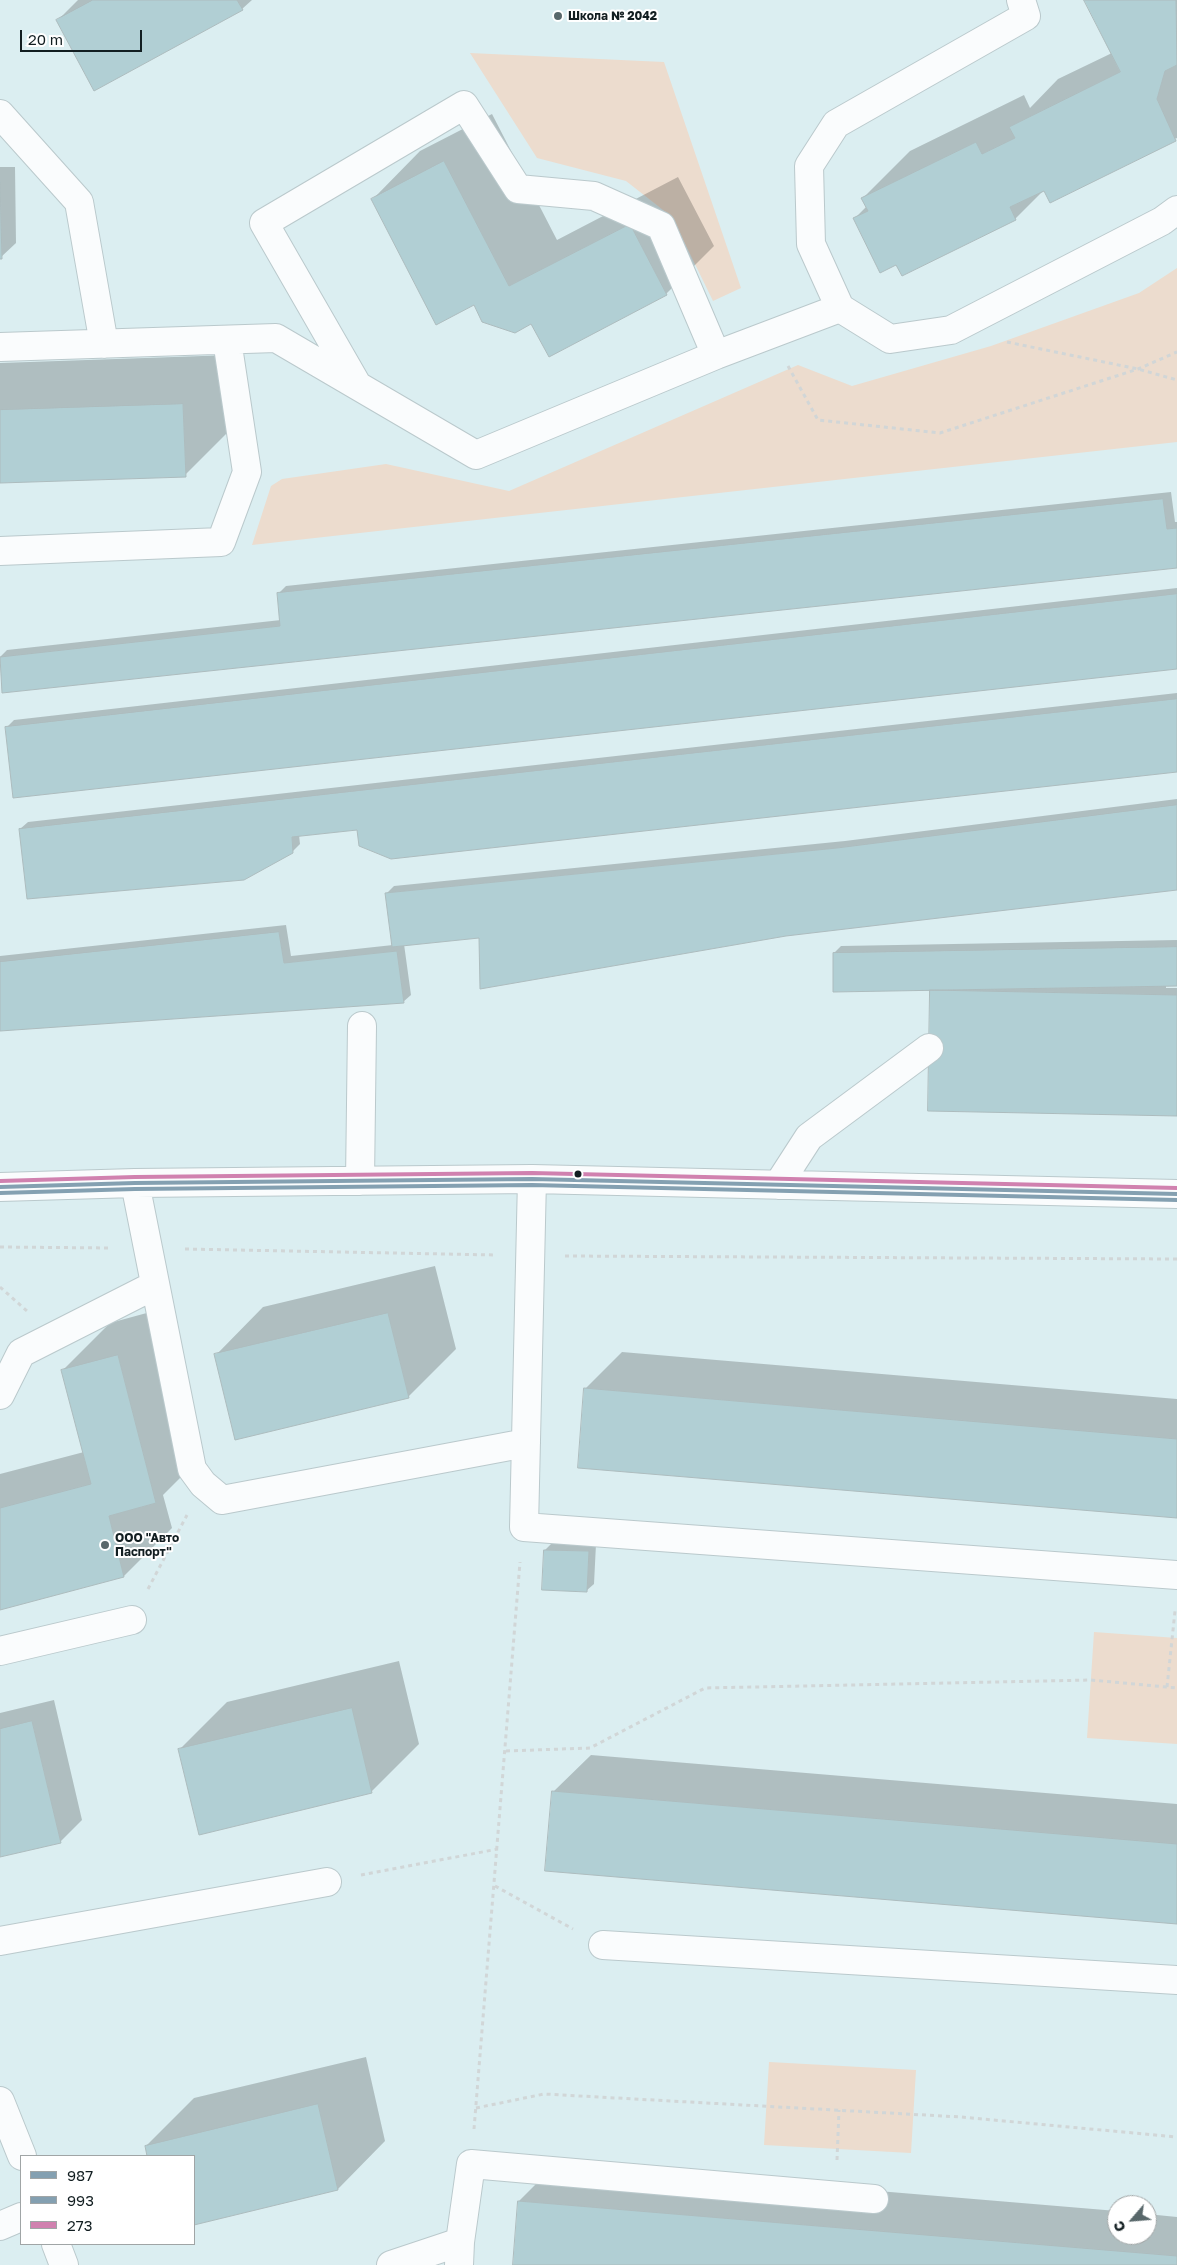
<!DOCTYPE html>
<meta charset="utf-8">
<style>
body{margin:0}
#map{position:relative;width:1177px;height:2265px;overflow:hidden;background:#dbeef1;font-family:"Golos Text",sans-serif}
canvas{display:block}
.legend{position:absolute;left:20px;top:2155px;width:175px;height:90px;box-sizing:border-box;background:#fff;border:1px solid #a0a5a6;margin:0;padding:6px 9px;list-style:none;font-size:15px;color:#121e21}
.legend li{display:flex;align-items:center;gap:10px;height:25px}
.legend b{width:25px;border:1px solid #a0a5a6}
.north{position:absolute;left:1107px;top:2195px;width:50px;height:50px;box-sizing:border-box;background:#fff;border:1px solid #a0a5a6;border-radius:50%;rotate:243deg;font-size:14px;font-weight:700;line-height:20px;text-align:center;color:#121e21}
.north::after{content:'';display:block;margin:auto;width:18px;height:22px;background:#58676a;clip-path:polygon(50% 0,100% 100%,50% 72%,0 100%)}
.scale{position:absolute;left:20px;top:30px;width:122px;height:22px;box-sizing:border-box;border:2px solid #121e21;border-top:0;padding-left:6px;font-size:15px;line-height:18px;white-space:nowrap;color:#121e21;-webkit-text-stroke:4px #fff;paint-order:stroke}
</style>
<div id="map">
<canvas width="1177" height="2265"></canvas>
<ul class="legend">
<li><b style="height:6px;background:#84a0b1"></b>987</li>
<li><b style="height:6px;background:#84a0b1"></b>993</li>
<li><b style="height:6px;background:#d081af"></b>273</li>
</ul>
<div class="north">С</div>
<div class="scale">20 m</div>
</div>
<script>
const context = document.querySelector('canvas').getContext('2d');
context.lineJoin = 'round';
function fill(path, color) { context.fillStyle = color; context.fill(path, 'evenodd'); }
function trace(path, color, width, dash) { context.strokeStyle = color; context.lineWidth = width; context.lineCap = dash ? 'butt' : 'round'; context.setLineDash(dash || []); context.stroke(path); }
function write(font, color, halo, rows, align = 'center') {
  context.font = font + ' "Golos Text",sans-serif'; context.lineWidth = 4; context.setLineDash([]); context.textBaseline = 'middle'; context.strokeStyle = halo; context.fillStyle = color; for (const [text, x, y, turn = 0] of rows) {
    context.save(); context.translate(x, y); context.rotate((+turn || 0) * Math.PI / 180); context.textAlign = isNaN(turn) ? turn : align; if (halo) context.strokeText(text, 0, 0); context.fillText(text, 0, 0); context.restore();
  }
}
const green = new Path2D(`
 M 470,53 L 664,62 L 741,288 L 713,301 L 672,217 L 626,181 L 537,158 Z
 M 1177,268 L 1177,442 L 252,545 L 271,486 L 282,479 L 386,464 L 509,491 L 798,365 L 852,386 L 991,346 L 1139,293 Z
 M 1094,1632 L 1177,1638 L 1177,1744 L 1087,1738 Z
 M 769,2062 L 916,2070 L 911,2153 L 764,2145 Z`);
const shadow = new Path2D(`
 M 78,0 L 252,0 L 242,9 L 57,21 Z
 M 1086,0 L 1177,0 L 1177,138 L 1045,189 L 1015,219 L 897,263 L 855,218 L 867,206 L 863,198 L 910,151 L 1024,95 L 1030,108 L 1058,79 L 1112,53 Z
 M 492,114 L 557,240 L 678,177 L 714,246 L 666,294 L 532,322 L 474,304 L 373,199 L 420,151 Z
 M 0,167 L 15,167 L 16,243 L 0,258 Z
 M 231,355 L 234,426 L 185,475 L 0,482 L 0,363 Z
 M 1171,492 L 1175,522 L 1177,522 L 1177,567 L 3,692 L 0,657 L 7,650 L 281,620 L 278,594 L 286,586 Z
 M 1177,588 L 1177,668 L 7,727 L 14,720 Z
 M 1177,693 L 1177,770 L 358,829 L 299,835 L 300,844 L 292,852 L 20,829 L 28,822 Z
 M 1177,799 L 1177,889 L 480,937 L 404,944 L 411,995 L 403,1002 L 0,1030 L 0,956 L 286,925 L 291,956 L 393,945 L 386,894 L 394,886 L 845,841 Z
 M 1177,940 L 1177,985 L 1166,985 L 1166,988 L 1177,988 L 1177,1114 L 931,989 L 834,953 L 841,946 Z
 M 435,1266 L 456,1349 L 408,1397 L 216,1355 L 263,1307 Z
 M 165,1308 L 204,1454 L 163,1495 L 172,1528 L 124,1576 L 0,1608 L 0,1474 L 84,1452 L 62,1371 L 110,1323 Z
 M 622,1352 L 1177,1399 L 1177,1517 L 585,1389 Z
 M 552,1543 L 596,1544 L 594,1584 L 586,1591 L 545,1550 Z
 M 399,1661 L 419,1744 L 371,1792 L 179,1750 L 227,1702 Z
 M 54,1700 L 82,1820 L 60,1842 L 0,1856 L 0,1713 Z
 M 591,1755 L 1177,1804 L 1177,1923 L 553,1792 Z
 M 366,2057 L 385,2141 L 338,2189 L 194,2223 L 194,2156 L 148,2156 L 146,2146 L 194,2098 Z
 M 556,2164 L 1117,2211 L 1117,2235 L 1147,2235 L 1147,2214 L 1177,2217 L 1177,2265 L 514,2265 L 519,2201 Z`);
const building = new Path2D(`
 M 93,0 L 237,0 L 243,10 L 94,91 L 56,20 Z
 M 1084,0 L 1176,0 L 1177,65 L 1165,71 L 1157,99 L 1176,141 L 1050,203 L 1044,191 L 1010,207 L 1016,220 L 902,276 L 896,265 L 880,273 L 853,218 L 868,211 L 861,198 L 976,142 L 982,154 L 1015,138 L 1009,127 L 1120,72 Z
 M 444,161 L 509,286 L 630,224 L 667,295 L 549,357 L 531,324 L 515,333 L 482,322 L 474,305 L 436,325 L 371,199 Z
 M 0,182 L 2,259 L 0,259 Z
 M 183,404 L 186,477 L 0,483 L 0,410 Z
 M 1163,499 L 1167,529 L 1177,528 L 1177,568 L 2,693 L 0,657 L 280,626 L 277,593 Z
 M 1177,594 L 1177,669 L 13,798 L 5,727 Z
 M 1177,699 L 1177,772 L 391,859 L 359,846 L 357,830 L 292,837 L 293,853 L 244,880 L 27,899 L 19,829 Z
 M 1177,805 L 1177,890 L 786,936 L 480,989 L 479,938 L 392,947 L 385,893 L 837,848 Z
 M 279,932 L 284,963 L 397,951 L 404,1003 L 0,1031 L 0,962 Z
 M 1177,947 L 1177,986 L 833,992 L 833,953 Z
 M 930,990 L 1177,995 L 1177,1116 L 928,1111 Z
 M 388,1313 L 409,1398 L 235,1440 L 214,1354 Z
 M 118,1355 L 156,1503 L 109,1516 L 124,1577 L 0,1610 L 0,1508 L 91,1484 L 61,1370 Z
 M 584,1388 L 1177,1439 L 1177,1518 L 578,1468 Z
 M 544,1550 L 589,1551 L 587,1592 L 542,1590 Z
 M 352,1708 L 372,1793 L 199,1835 L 178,1749 Z
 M 32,1721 L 61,1843 L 0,1857 L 0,1729 Z
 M 552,1791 L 1177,1844 L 1177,1924 L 545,1871 Z
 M 318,2104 L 338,2190 L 194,2225 L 194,2156 L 147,2156 L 145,2146 Z
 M 518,2201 L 1177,2256 L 1177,2265 L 513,2265 Z`);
const path = new Path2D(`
 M 1007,342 L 1138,369 L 1177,380
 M 788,366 L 818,420 L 940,433 L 1138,369 L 1177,352
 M 0,1247 L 111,1248
 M 185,1249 L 496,1255
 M 565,1256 L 1177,1259
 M 0,1287 L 27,1311
 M 148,1589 L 187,1515
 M 1167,1687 L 1175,1611
 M 506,1751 L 590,1748 L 705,1688 L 1091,1680 L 1177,1688
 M 361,1875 L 498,1849
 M 495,1886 L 573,1929
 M 476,2108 L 544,2094 L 961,2117 L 1177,2137
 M 474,2129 L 520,1562
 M 837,2160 L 839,2110`);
const minor = new Path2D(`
 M 1021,0 L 1026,16 L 836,124 L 809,166 L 811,244 L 840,308 L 890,339 L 951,330 L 1162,221 L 1177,210
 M 0,114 L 79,202 L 104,344
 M 0,347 L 276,338 L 476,455 L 716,355 L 840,308
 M 356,383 L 264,223 L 464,105 L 518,189 L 594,196 L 661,226 L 716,355
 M 0,551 L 221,542 L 247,472 L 227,340
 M 532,1179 L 524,1527 L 1177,1575
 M 360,1181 L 362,1026
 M 135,1183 L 192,1469 L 203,1484 L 222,1500 L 526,1443
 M 778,1185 L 809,1137 L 929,1048
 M 0,1187 L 135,1183 L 532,1179 L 1177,1194
 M 0,1395 L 21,1353 L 155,1285
 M 0,1651 L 132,1620
 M 0,1941 L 327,1882
 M 603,1945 L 1177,1980
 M 0,2101 L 22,2156
 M 0,2226 L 21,2217
 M 460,2242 L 471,2164 L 874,2199
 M 56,2244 L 64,2265
 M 391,2265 L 460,2242 L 459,2265`);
const bus1 = new Path2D(`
 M 0,1187 L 135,1183 L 532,1179 L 1177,1194`);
const bus2 = new Path2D(`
 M 0,1193 L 135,1189 L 532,1185 L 1177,1200`);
const bus3 = new Path2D(`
 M 0,1181 L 135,1177 L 532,1173 L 1177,1188`);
const markers = [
 [558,16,5,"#58676a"],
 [578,1174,4.5,"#121e21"],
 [105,1545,5,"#58676a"]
];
const poiNames = [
 ["Школа № 2042",568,16],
 ["ООО \"Авто",115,1538],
 ["Паспорт\"",115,1552]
];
fill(green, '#ecdcce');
fill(shadow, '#0003');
fill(building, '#b1cfd4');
trace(building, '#adbcbe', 1);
trace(minor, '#bac9cc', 30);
trace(path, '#d1d6d7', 3, [4, 4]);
trace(minor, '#fafcfd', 28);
trace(bus1, '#84a0b1', 4);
trace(bus2, '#84a0b1', 4);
trace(bus3, '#d081af', 4);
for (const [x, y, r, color] of markers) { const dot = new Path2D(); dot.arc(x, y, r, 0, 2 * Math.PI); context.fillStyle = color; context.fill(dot); trace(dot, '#fff', 2); }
write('bold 12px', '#121e21', '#fff', poiNames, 'left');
</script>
